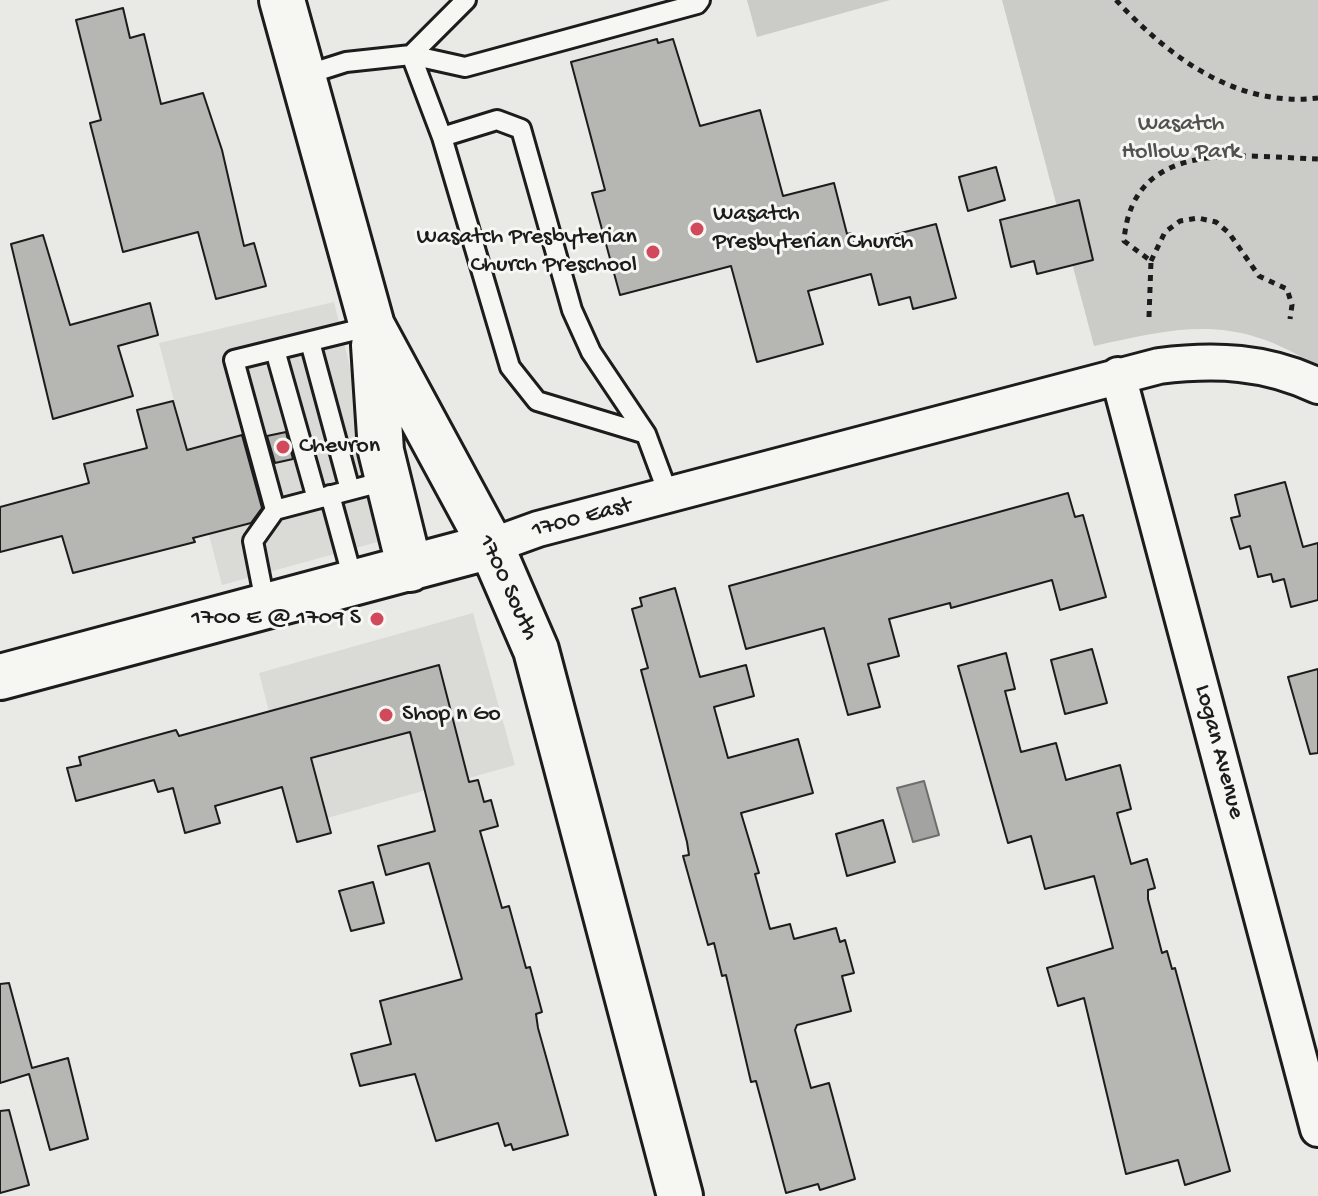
<!DOCTYPE html>
<style>
body{margin:0}
canvas{display:block;background:#e9e9e5}
</style>
<canvas width="1318" height="1196"></canvas>
<script>
const context = document.querySelector('canvas').getContext('2d');
context.lineJoin = 'round';
function fill(path, color) { context.fillStyle = color; context.fill(path, 'evenodd'); }
function trace(path, color, width, dash) { context.strokeStyle = color; context.lineWidth = width; context.lineCap = dash ? 'butt' : 'round'; context.setLineDash(dash || []); context.stroke(path); }
function write(font, color, halo, rows, align = 'center') {
  context.font = font + ' "Gochi Hand",sans-serif'; context.lineWidth = 6; context.setLineDash([]); context.textBaseline = 'middle'; context.strokeStyle = halo; context.fillStyle = color; for (const [text, x, y, turn = 0] of rows) {
    context.save(); context.translate(x, y); context.rotate((+turn || 0) * Math.PI / 180); context.textAlign = isNaN(turn) ? turn : align; if (halo) context.strokeText(text, 0, 0); context.fillText(text, 0, 0); context.restore();
  }
}
const built = new Path2D(`
 M 334,302 L 392,538 L 222,585 L 159,343 Z
 M 473,613 L 515,765 L 299,826 L 259,673 Z`);
const green = new Path2D(`
 M 747,0 L 890,0 L 757,37 Z
 M 1002,0 L 1318,0 L 1318,367 C 1236,314 1183,326 1094,346 Z`);
const water = new Path2D(`
 M 924,781 L 939,835 L 913,842 L 897,788 Z`);
const building = new Path2D(`
 M 123,8 L 130,38 L 144,34 L 161,104 L 203,93 L 222,150 L 244,246 L 254,243 L 266,286 L 216,299 L 198,232 L 123,252 L 90,123 L 101,120 L 76,20 Z
 M 657,39 L 658,43 L 673,39 L 700,126 L 760,110 L 783,196 L 834,183 L 847,234 L 851,233 L 854,245 L 936,224 L 956,298 L 913,309 L 910,297 L 879,305 L 871,274 L 808,291 L 823,344 L 757,362 L 731,266 L 620,295 L 592,193 L 605,190 L 571,62 Z
 M 996,167 L 1005,200 L 968,211 L 959,177 Z
 M 1079,200 L 1093,260 L 1037,274 L 1034,261 L 1011,267 L 1000,220 Z
 M 43,235 L 70,325 L 150,303 L 158,335 L 118,346 L 133,396 L 53,419 L 11,244 Z
 M 173,401 L 187,450 L 242,435 L 262,508 L 251,523 L 193,538 L 195,542 L 73,573 L 62,536 L 0,552 L 0,507 L 89,483 L 84,464 L 147,448 L 137,410 Z
 M 286,432 L 293,459 L 275,463 L 267,436 Z
 M 1285,482 L 1303,547 L 1318,543 L 1318,600 L 1291,607 L 1284,579 L 1273,582 L 1271,574 L 1258,577 L 1250,546 L 1240,549 L 1231,518 L 1240,516 L 1235,495 Z
 M 1068,493 L 1075,517 L 1083,515 L 1106,597 L 1060,610 L 1052,580 L 951,608 L 950,603 L 889,619 L 899,656 L 868,664 L 880,707 L 848,715 L 824,628 L 746,649 L 729,586 Z
 M 675,588 L 700,677 L 746,665 L 754,696 L 714,707 L 728,758 L 798,739 L 813,793 L 741,813 L 759,873 L 755,874 L 770,929 L 790,924 L 794,939 L 836,928 L 840,942 L 845,940 L 854,973 L 842,976 L 851,1011 L 797,1025 L 795,1030 L 811,1088 L 829,1083 L 855,1179 L 820,1190 L 818,1184 L 786,1193 L 756,1081 L 751,1082 L 726,975 L 722,976 L 714,943 L 708,945 L 683,856 L 689,855 L 687,842 L 641,670 L 648,668 L 632,609 L 642,606 L 640,598 Z
 M 1092,649 L 1107,703 L 1065,714 L 1051,660 Z
 M 1006,653 L 1015,689 L 1005,691 L 1021,752 L 1056,743 L 1066,780 L 1120,765 L 1131,809 L 1117,813 L 1131,864 L 1147,859 L 1155,888 L 1148,890 L 1148,899 L 1162,953 L 1167,951 L 1172,969 L 1175,968 L 1230,1171 L 1185,1185 L 1178,1160 L 1126,1174 L 1084,998 L 1058,1006 L 1047,968 L 1113,948 L 1094,876 L 1045,889 L 1031,836 L 1008,843 L 958,666 Z
 M 439,665 L 469,782 L 478,780 L 484,802 L 491,800 L 498,826 L 480,831 L 502,908 L 509,906 L 526,968 L 530,967 L 542,1012 L 536,1014 L 538,1028 L 568,1135 L 513,1150 L 511,1144 L 505,1146 L 498,1123 L 436,1141 L 415,1074 L 360,1086 L 351,1054 L 391,1044 L 380,1001 L 462,979 L 429,863 L 386,875 L 378,846 L 435,831 L 410,732 L 311,758 L 331,833 L 297,842 L 282,787 L 215,806 L 220,823 L 185,833 L 173,788 L 158,792 L 154,780 L 76,801 L 67,768 L 81,765 L 79,757 L 143,739 L 176,730 L 179,736 Z
 M 1318,669 L 1318,753 L 1310,754 L 1288,677 Z
 M 883,820 L 895,862 L 847,876 L 836,834 Z
 M 373,882 L 384,923 L 351,931 L 339,891 Z
 M 9,983 L 32,1068 L 68,1058 L 88,1139 L 50,1150 L 29,1074 L 0,1083 L 0,984 Z
 M 9,1110 L 29,1185 L 0,1193 L 0,1111 Z`);
const path = new Path2D(`
 M 1116,0 C 1168,56 1236,108 1318,98
 M 1151,261 L 1165,232 L 1180,221 L 1198,218 L 1216,222 L 1229,233 L 1259,276 L 1287,289 L 1292,305 L 1290,319
 M 1149,317 L 1151,261 L 1124,241 C 1132,136 1243,157 1318,159`);
const service = new Path2D(`
 M 411,55 L 442,137 L 510,367 L 537,401 L 646,434
 M 411,55 L 466,0
 M 302,76 L 346,62 L 411,55 L 465,67 L 697,4 L 700,0
 M 442,137 L 497,120 L 521,129 L 572,310 L 591,352 L 646,434 L 669,496
 M 372,326 L 234,360 L 275,510 L 389,480
 M 310,342 L 350,490
 M 275,350 L 317,499
 M 330,495 L 354,583
 M 266,607 L 253,541 L 275,510`);
const minor = new Path2D(`
 M 1118,375 L 1318,1129
 M 491,546 L 538,529 L 1159,366 C 1215,359 1266,361 1318,386`);
const tertiary = new Path2D(`
 M 282,0 L 372,326 L 491,546 L 536,650 L 680,1196
 M 374,345 L 381,451 L 410,569
 M 0,677 L 491,546`);
const markers = [
 [697,229,8,"#d1495b"],
 [653,252,8,"#d1495b"],
 [283,447,8,"#d1495b"],
 [377,619,8,"#d1495b"],
 [386,715,8,"#d1495b"]
];
const parkNames = [
 ["Wasatch",1181,125],
 ["Hollow Park",1181,153]
];
const poiNames = [
 ["Wasatch",713,215],
 ["Presbyterian Church",713,243],
 ["Wasatch Presbyterian",637,238,"right"],
 ["Church Preschool",637,266,"right"],
 ["Chevron",299,447],
 ["1700 E @ 1709 S",361,619,"right"],
 ["Shop n Go",402,715]
];
const streetNames = [
 ["1700 East",582,519,-15],
 ["1700 South",507,588,65],
 ["Logan Avenue",1218,752,75]
];
fill(built, '#dadad6');
fill(green, '#cbcbc7');
fill(water, '#a3a3a1');
trace(water, '#6d6d6c', 2);
fill(building, '#b6b6b3');
trace(building, '#1c1c1c', 2);
trace(service, '#1c1c1c', 24);
trace(minor, '#1c1c1c', 40);
trace(tertiary, '#1c1c1c', 50);
trace(path, '#1c1c1c', 5, [6, 6]);
trace(service, '#f6f6f2', 18);
trace(minor, '#f6f6f2', 34);
trace(tertiary, '#f6f6f2', 44);
for (const [x, y, r, color] of markers) { const dot = new Path2D(); dot.arc(x, y, r, 0, 2 * Math.PI); context.fillStyle = color; context.fill(dot); trace(dot, '#f6f6f2', 3); }
write('24px', '#51514f', '#f6f6f2', parkNames);
write('24px', '#1c1c1c', '#f6f6f2', poiNames, 'left');
write('24px', '#1c1c1c', '#f6f6f2', streetNames);
</script>
